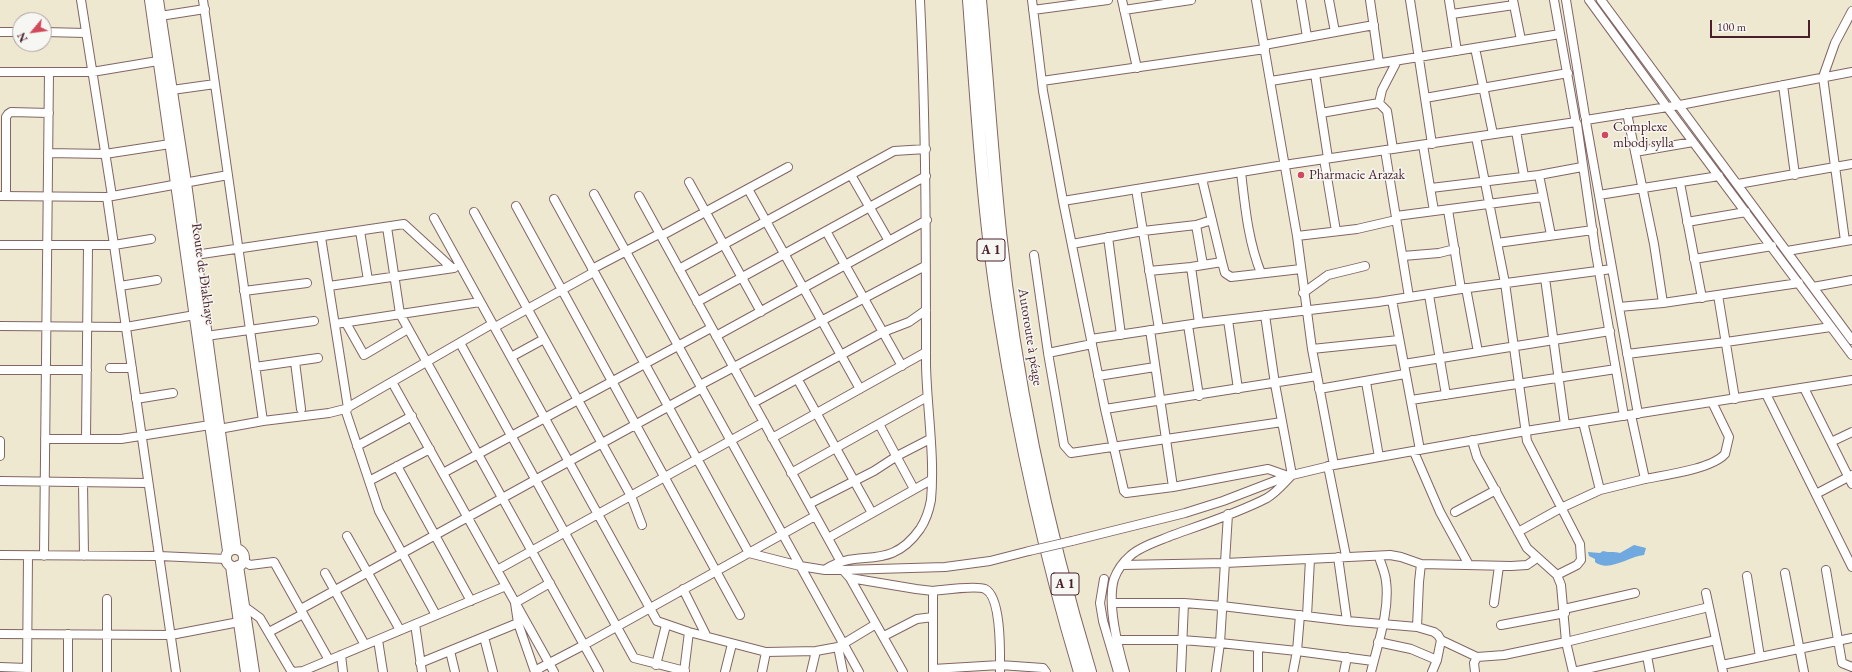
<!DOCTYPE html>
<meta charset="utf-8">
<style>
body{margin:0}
#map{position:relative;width:1852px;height:672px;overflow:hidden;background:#eee8d0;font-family:"EB Garamond",serif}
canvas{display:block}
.north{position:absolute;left:12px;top:12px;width:40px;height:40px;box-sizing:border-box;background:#f6f6f2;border:1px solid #b1a0a2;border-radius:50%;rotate:241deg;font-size:11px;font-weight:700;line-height:16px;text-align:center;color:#4a1f2b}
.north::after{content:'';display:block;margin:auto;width:14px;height:18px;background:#d1495b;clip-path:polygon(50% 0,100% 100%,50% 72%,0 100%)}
.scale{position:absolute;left:1710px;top:20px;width:100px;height:18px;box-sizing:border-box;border:2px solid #4a1f2b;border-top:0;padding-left:5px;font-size:12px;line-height:14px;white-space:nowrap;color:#4a1f2b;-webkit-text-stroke:3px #f6f6f2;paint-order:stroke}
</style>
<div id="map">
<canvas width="1852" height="672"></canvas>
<div class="north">N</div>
<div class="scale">100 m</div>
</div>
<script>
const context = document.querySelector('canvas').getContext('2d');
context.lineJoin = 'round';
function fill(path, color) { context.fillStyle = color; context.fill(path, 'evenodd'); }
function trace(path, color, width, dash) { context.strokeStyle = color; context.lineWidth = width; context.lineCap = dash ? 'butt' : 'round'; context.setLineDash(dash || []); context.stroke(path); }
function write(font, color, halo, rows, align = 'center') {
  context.font = font + ' "EB Garamond",serif'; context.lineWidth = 3; context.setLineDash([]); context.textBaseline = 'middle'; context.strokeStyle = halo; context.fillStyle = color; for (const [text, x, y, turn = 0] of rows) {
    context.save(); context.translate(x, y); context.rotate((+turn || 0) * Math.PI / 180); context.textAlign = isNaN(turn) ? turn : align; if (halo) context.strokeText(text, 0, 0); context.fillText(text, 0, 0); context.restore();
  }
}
const water = new Path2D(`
 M 1634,545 L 1646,548 L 1644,555 C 1629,556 1609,573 1595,562 L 1595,559 L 1589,556 L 1588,552 L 1600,553 L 1603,551 C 1609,553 1614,551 1620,553 Z`);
const minor = new Path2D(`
 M 81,0 L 112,196
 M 203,0 L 263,421
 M 1032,0 L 1043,91 L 1063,201 L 1105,409 L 1124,491 L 1126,493 L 1173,487 L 1268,469 L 1288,476
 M 1122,0 L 1137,68
 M 1256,0 L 1297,236 L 1312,349 L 1334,465
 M 1301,0 L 1307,37
 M 1329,0 L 1335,32
 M 1370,0 L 1379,63
 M 1410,0 L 1432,144
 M 1449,0 L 1457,51
 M 1513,0 L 1521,40
 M 1554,0 L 1575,118
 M 1566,0 L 1585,116
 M 1589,0 L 1667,107 L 1852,355
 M 1601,0 L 1852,340
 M 1033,10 L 1108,0
 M 1124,10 L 1191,0
 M 1452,14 L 1514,5
 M 160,16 L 205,9
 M 0,32 L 20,32
 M 44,32 L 86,33
 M 1264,45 L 1374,25
 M 1475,48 L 1493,134
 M 0,72 L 92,72 L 158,61
 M 1315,74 L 1328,158
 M 1042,81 L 1265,49
 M 1271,81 L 1560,34
 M 1783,85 L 1795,175
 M 172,90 L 215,84
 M 1425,98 L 1568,73
 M 1321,113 L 1379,103
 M 1627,113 L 1654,244 L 1663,303
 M 1586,120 L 1680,105 L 1852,72
 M 1586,122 L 1638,414
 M 1577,124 L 1595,248 L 1624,416
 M 1516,131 L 1524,176
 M 1476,137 L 1505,283 L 1527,441 L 1580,544 L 1581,560 L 1577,565 L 1557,575
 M 1423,145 L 1434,211
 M 1393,149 L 1387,111 L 1379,103 L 1382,90 L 1397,61
 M 1385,150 L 1409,297
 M 1635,152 L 1693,142
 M 48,153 L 105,154 L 170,144
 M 1324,159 L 1336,231
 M 1241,172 C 1245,206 1248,241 1261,273
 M 851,175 L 889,241
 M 1539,175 L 1551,235
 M 1202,179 L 1222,262
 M 689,182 L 761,312
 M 1680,183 L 1702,298
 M 1738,184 L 1852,164
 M 1431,188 L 1539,175 L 1582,167
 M 748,189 L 860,389
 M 1136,189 L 1159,329
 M 594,194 L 859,672
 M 1599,195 L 1719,176
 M 0,196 L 107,197 L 228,175
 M 6,196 L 6,117 L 8,114 L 11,112 L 49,113
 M 639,196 L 841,562
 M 107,197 L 176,672
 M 554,199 L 749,553 L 800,566 L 825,570 L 843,570 L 945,567 L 990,561 L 1029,551
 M 1063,201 L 1284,165 L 1576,122
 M 516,206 L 740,615
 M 1448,210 L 1461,289
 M 474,212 L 631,496 L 642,525
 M 1396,216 L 1542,197
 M 434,218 L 657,621 L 689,632 L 766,652 L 816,651 L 838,647 L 876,624
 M 1687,222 L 1746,212
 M 1196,225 L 1212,220
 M 387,227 L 400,314 L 599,672
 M 360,231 L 368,280
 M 826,231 L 902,366
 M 661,236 L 788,167
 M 1297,236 L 1357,229 L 1396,220
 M 321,237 L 348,408
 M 1108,237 L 1121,335
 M 1845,241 L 1823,77 L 1835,43 L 1852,11
 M 1497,243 L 1593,230
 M 1072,244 L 1143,231 L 1196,225 L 1203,265 L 1191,267
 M 0,245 L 114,245 L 151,239
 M 1787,251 L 1852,240
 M 195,255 L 404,224 L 452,268
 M 1034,255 L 1048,353 L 1064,445 L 1071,453 L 1282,422
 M 1403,256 L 1439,253 L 1455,249
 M 1694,259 L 1772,246
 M 1203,265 L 1222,262 L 1225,273 L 1231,277 L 1301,269
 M 592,269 L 659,234
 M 679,269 L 894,151 L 926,149
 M 1149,271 L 1191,267 L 1199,323
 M 1545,278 L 1565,425
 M 120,286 L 157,280
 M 329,286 L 454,268
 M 1813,287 L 1852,280
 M 1466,288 L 1478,352
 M 244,291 L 307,283
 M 1303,293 L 1328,275 L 1365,266
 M 1429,295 L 1446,395
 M 1718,295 L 1735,399
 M 1392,300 L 1420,450
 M 697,302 L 926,176
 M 1619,307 L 1663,303 L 1799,283
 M 1228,320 L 1238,389
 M 346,323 L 364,355 L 408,329
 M 335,324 L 480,302
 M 1188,325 L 1199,396
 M 0,326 L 126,327 L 195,315
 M 495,327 L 594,272
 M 1150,330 L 1173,487
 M 206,336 L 314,321
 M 716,336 L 927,220
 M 1091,339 L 1199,323 L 1378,302 L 1461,289 L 1612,269
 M 460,343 L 634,658 L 685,671
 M 1312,349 L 1399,340
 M 1048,353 L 1092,344
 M 1627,354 L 1726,342 L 1831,327
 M 511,357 L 544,339
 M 295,362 L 301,409
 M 1404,364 L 1610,331
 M 255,367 L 318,358
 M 110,368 L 132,368
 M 0,370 L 87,370
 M 1098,376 L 1155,367
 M 798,380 L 872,513
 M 392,382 L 554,672
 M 1366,382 L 1379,457
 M 700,385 L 925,266
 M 1804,388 L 1852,484
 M 1319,389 L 1405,374
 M 1766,394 L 1852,567
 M 136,399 L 173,393
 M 1411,400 L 1616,369
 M 753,403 L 883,332 L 909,322 L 926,310
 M 345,409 L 379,511 L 436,615
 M 1105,409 L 1317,376
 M 1583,422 L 1600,490
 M 879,424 L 914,489
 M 219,429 L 263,421 L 329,413 L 345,409 L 492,324
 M 772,438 L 926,352
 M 45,439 L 121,439 L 210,425
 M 86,439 L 88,246
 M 1472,440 L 1477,457 L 1527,548 L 1557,575 L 1561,585 L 1566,642 L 1573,672
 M 0,441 L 0,456
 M 1831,442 L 1852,432
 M 357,446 L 412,416
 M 1414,452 L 1440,512 L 1469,565
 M 397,466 L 471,601
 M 1328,466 L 1346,556
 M 443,473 L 711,328
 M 791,473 L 927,397
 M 1645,479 C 1665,475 1712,469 1725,454 L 1729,437 L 1712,402
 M 0,481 L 148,483
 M 369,481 L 430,449
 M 83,482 L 84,556
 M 1816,494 L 1852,475
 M 809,504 L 874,471 L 897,456 L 930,439
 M 1455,512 L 1496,490
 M 1518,532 L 1561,508 L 1600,490 L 1645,479 L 1631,415
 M 347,536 L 400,630
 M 828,538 L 931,480
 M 1072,541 L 1185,513 L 1223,501 L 1288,476 L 1334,465 L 1526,431 L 1852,380
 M 0,555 L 159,556 L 226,559
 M 44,556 L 49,72
 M 1338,557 L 1347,621
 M 243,561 L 250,565 L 274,562 L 329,660
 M 1421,564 L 1511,566 L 1527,565 L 1537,558
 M 1122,565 L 1225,563 L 1390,555 L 1401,557 L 1421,564 L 1419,582 L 1417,627
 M 826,569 C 859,547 889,573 920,529 C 926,520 929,511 931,500 C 935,456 927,409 926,365 C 926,243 926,122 920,0
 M 497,570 L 764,422
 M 843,570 L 850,578 L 916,589 L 933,591 L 933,672
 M 1826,570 L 1842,663 L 1852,667
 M 325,573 L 365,645
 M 1785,573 L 1804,672
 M 1747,576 L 1760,657
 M 850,578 L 903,672
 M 1104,579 L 1100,603 L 1103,621 L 1118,672
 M 683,589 L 706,635
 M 933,591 C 944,590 976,585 985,589 C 1002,597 1000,656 1000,672
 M 1706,593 L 1723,672
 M 1113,603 L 1184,603 L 1222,606 L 1347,621 L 1417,627 L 1434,632 L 1438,635 L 1441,640 L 1437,660 L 1432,672
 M 1494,603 L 1499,566
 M 245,607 L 260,618 L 290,669 L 293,672 L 303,671 L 506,586
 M 301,609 L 702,388
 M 1564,609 L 1635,593
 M 1307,616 L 1310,559
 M 415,624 L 422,672
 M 1501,625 L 1565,613
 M 269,632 L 303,614
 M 0,634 L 171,635 L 239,622
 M 68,634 L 68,672
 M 884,636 L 917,619 L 933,617
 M 484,637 L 493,672
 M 378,640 L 383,672
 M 1116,640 L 1182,640 L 1220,643 L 1297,651 L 1373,661
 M 1441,640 L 1477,657
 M 1378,642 L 1411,649 L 1437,660
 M 838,647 L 843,672
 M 1258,647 L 1258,672
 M 450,651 L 455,672
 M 341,655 L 343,672
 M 1647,656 L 1650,672
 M 420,663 L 518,623
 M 656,665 L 666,625
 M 1722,665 L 1852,638
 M 0,667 L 27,668
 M 933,669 L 1000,665 L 1043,668 L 1046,672
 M 27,672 L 28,556
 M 107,672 L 107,599
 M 535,672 L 518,623 L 515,603 L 550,583
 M 536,672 L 540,668 L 584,645 L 815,516
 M 684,672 L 689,632
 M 725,672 L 732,644
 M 762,672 L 766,652
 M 811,672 L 816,651
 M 1125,672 C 1118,648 1107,603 1114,579 C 1117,571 1123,562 1130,556 C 1141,546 1159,541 1173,535 C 1204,524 1238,513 1267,498 C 1277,492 1284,483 1292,475 L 1275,384 L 1265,315
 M 1181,672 L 1184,603
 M 1216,672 L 1220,643 L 1228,514
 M 1293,672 L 1297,651 L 1300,615
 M 1344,672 L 1347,657
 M 1371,672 C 1378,643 1390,610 1386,581 C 1385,572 1381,564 1379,557
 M 1475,672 L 1474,663 L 1477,657 L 1504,655 L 1566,642 L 1709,607
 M 1573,672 L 1716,640`);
const major = new Path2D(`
 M 150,0 L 228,551
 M 158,0 L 186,183 L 236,549
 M226 558a9 9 0 1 1 18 0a9 9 0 1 1-18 0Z
 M 231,566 L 246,672
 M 238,566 L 254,672`);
const highway = new Path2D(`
 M 969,0 C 977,106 983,213 1000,318 C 1019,437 1045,556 1080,672
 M 980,0 C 987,77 992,155 1000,232 C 1015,381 1047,529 1090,672`);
const minorBridge = new Path2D(`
 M 1029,551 L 1072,541`);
const markers = [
 [1605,135,4,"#d1495b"],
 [1301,175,4,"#d1495b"]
];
const shields = [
 [991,250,28],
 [1065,584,28]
];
const shieldNames = [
 ["A 1",991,250],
 ["A 1",1065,584]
];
const poiNames = [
 ["Complexe",1613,127],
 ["mbodj sylla",1613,143],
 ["Pharmacie Arazak",1309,175]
];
const streetNames = [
 ["Route de Diakhaye",203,274,82],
 ["Autoroute à péage",1030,337,81]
];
fill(water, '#6fa9df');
trace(minor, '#836565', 10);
trace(major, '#836565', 12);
trace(highway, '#836565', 14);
trace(minor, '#fff', 8);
trace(major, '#fff', 10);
trace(highway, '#fff', 12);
trace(minorBridge, '#836565', 10, []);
trace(minorBridge, '#fff', 8);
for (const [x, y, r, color] of markers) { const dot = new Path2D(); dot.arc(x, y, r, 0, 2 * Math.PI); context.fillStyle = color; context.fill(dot); trace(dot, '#f6f6f2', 1.5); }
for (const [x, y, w] of shields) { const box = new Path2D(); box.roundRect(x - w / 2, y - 11, w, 22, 3); context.fillStyle = '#f6f6f2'; context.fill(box); trace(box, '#4a1f2b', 1); }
write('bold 13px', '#4a1f2b', null, shieldNames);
write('14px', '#4a1f2b', '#f6f6f2', poiNames, 'left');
write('14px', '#4a1f2b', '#f6f6f2', streetNames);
</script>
